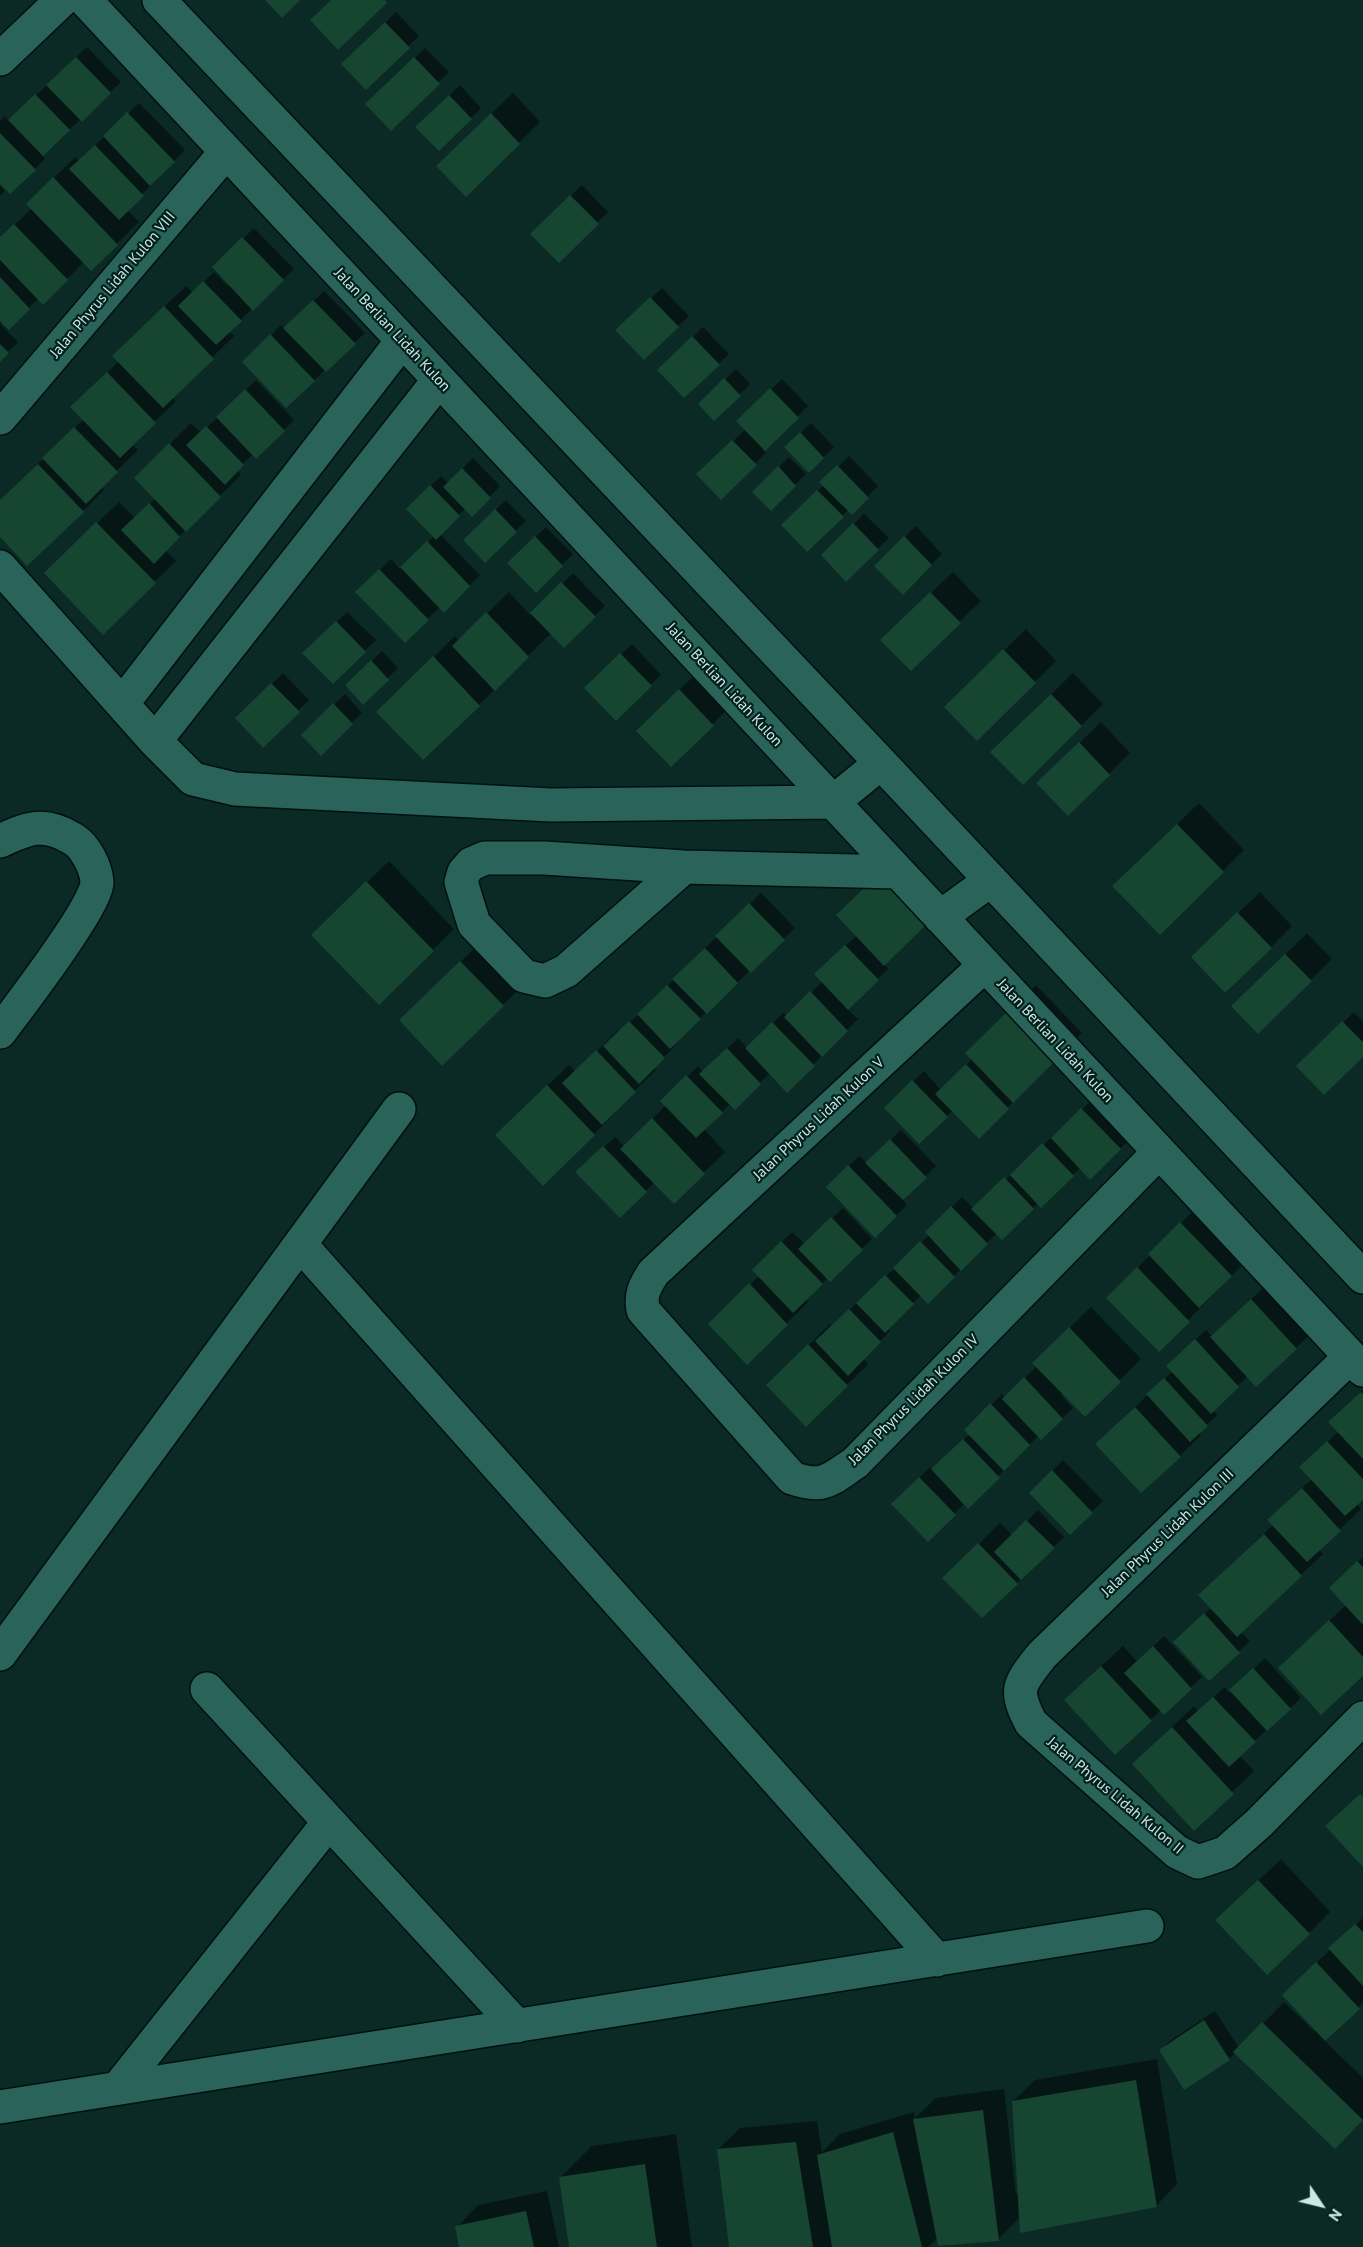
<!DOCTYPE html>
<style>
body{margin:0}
#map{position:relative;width:1363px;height:2247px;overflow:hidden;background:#0b2a26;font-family:"PT Sans",sans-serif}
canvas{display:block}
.north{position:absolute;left:1291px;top:2175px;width:60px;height:60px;-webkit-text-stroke:4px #02201c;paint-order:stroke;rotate:125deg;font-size:16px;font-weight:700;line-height:24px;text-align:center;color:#cbe8e2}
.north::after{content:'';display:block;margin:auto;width:21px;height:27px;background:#cbe8e2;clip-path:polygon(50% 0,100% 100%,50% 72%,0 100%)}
</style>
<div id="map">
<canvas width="1363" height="2247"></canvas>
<div class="north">N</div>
</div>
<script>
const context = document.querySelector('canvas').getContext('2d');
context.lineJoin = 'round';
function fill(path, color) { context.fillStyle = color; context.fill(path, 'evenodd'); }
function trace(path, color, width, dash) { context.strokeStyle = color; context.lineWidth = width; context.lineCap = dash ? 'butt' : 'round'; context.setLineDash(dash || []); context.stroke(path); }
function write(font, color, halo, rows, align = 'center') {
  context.font = font + ' "PT Sans",sans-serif'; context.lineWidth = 4.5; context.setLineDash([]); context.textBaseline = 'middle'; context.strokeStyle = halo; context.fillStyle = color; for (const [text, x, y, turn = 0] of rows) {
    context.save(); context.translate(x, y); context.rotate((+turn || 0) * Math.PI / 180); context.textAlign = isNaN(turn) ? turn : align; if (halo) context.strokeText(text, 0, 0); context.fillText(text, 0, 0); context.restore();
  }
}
const shadow = new Path2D(`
 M 396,12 L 419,36 L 366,88 L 343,64 Z
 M 87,47 L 121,82 L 42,155 L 45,159 L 35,169 L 0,182 L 0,121 L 5,116 L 9,121 Z
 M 425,48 L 449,72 L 391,129 L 367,104 Z
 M 460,85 L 481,108 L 439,149 L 417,127 Z
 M 513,93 L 540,122 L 466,195 L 459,145 Z
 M 139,103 L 185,150 L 127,210 L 139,222 L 91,269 L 84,262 L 43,303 L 39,298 L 9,328 L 2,322 L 0,324 L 18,342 L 0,360 L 0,239 L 32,208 L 28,204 L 75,157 L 79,161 Z
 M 582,185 L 608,212 L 559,261 L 532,234 Z
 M 0,186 L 5,191 L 0,196 Z
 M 254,228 L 294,269 L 229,331 L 234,336 L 172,397 L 176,401 L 132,444 L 138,450 L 101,486 L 104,490 L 83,511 L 0,535 L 0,501 L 84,419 L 72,407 L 119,361 L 135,335 L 186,286 L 193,293 L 214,272 L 228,286 L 230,284 L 214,267 Z
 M 662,288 L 689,316 L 644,358 L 617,330 Z
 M 324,291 L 365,333 L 286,406 L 244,362 L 281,325 L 285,328 Z
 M 703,327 L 729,354 L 684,396 L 659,370 Z
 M 736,369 L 750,384 L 715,419 L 700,404 Z
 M 782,379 L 808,406 L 763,450 L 766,453 L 721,497 L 698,474 L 746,429 L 738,421 Z
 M 256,380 L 294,420 L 256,457 L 253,454 L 237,470 L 241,475 L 165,550 L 176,561 L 103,633 L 46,573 L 119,502 L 135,518 L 156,498 L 136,478 L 191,423 L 201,433 Z
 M 811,423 L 834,447 L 809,471 L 786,447 Z
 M 849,456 L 878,486 L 852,513 L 849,509 L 807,550 L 783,525 L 824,485 L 822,482 Z
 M 789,457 L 806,474 L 771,509 L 754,492 Z
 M 473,458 L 500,486 L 472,515 L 466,508 L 440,534 L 480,575 L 444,611 L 440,607 L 405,641 L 357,592 L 391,559 L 400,569 L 434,536 L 408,509 L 441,476 L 448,483 Z
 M 506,500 L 526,521 L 485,561 L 465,540 Z
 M 864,514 L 889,538 L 846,579 L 823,555 Z
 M 916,526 L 942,554 L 903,593 L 876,566 Z
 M 546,527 L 573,554 L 536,591 L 519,552 Z
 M 953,572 L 981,601 L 911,669 L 904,619 Z
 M 573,573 L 605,606 L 564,646 L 551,633 L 479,705 L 378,712 L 455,636 L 459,641 L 509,592 L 530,615 Z
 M 347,612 L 376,640 L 333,682 L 304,653 Z
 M 1026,629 L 1056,661 L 977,739 L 946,707 Z
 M 632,644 L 661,675 L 616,719 L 586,688 Z
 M 382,651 L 398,668 L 363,702 L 347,685 Z
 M 701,669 L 734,703 L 671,765 L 659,709 Z
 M 283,673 L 309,700 L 263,745 L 237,718 Z
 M 1073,673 L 1103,704 L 1023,783 L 1014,731 Z
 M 345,694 L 362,713 L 321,754 L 303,735 Z
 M 1101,722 L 1130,753 L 1109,774 L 1060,762 Z
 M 1199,803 L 1244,850 L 1160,933 L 1136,864 Z
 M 902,853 L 948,900 L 884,964 L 888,969 L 847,1009 L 858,1019 L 787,1091 L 770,1073 L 735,1108 L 730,1104 L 704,1129 L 725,1152 L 674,1202 L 655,1182 L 620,1216 L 588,1162 L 615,1137 L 625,1147 L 666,1105 L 662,1101 L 698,1066 L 703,1072 L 738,1038 L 747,1048 L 784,1012 L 787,1016 L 823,981 L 816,974 L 857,935 Z
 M 389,861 L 454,929 L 379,1003 L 313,935 Z
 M 1260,892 L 1292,926 L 1271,947 L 1193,957 Z
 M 761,893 L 795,928 L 672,1044 L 675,1046 L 654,1067 L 656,1070 L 614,1111 L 615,1113 L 594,1134 L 518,1114 L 569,1065 L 576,1072 L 618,1030 L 619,1032 L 641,1012 Z
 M 1307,933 L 1332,959 L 1258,1032 L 1234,1006 Z
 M 482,941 L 524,984 L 503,1005 L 422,999 Z
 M 1036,985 L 1082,1033 L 979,1136 L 953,1110 L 919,1142 L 886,1108 L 924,1071 L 941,1090 L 972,1059 L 967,1053 Z
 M 1354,1012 L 1363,1021 L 1363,1055 L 1298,1066 Z
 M 1093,1099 L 1131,1138 L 1090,1178 L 1081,1167 L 1041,1206 L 1038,1203 L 1002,1238 L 997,1233 L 954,1276 L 921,1295 L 888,1328 L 890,1331 L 863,1358 L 868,1364 L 806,1425 L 789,1364 L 830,1324 L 832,1326 L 897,1266 L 929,1235 L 927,1232 L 962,1197 L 974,1209 Z
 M 901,1130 L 936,1166 L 902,1199 L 907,1205 L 875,1236 L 828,1187 L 859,1156 L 867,1163 Z
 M 1202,1202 L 1253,1254 L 1159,1350 L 1108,1298 Z
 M 843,1208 L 872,1239 L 830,1280 L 828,1278 L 806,1299 L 808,1302 L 747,1363 L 710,1324 L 759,1276 L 754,1270 L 792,1232 L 805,1244 Z
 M 1273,1279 L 1318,1327 L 1296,1348 L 1256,1385 L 1248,1376 L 1213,1410 L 1217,1415 L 1199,1432 L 1201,1435 L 1180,1456 L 1118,1423 L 1173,1371 L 1178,1355 L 1206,1330 L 1212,1336 Z
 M 1091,1307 L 1141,1359 L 1085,1415 L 1063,1393 L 1061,1395 L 1073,1408 L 1041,1438 L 1039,1435 L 968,1506 L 965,1503 L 928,1540 L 893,1504 L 930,1467 L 932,1470 L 970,1434 L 966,1430 L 1002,1394 L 1005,1398 L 1036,1367 L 1034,1363 Z
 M 1363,1390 L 1363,1498 L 1357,1504 L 1361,1509 L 1319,1550 L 1323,1554 L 1241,1632 L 1250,1641 L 1209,1679 L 1185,1632 L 1212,1607 L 1221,1574 L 1274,1524 L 1291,1498 L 1312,1479 L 1312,1457 L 1339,1431 L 1330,1422 Z
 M 1063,1460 L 1103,1501 L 1070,1533 L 1031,1493 Z
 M 1038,1510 L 1064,1537 L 1017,1583 L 945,1578 L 1000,1523 L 1013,1536 Z
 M 1363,1557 L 1363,1674 L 1301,1647 L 1346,1605 L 1341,1578 Z
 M 1164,1636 L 1202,1677 L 1164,1713 L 1161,1710 L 1116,1753 L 1087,1679 L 1123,1646 L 1137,1661 Z
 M 1265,1658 L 1301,1698 L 1239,1755 L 1254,1771 L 1194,1829 L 1155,1743 L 1194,1706 L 1198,1711 L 1225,1687 L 1229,1693 Z
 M 1281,1859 L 1330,1912 L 1309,1933 L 1239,1899 Z
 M 1363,1918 L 1363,2003 L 1324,2040 L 1363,2078 L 1363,2119 L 1335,2147 L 1236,2052 L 1229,2059 L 1160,2050 L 1171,2040 L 1215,2011 L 1239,2048 L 1284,2002 L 1314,2031 L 1316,2029 L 1305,1974 Z
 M 1157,2059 L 1177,2184 L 1156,2206 L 1020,2217 L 998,2239 L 938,2238 L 928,2247 L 731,2247 L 718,2149 L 740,2128 L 817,2121 L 822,2152 L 840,2134 L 914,2112 L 915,2118 L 936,2098 L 1004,2089 L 1016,2194 L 1019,2193 L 1013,2101 L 1035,2080 Z
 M 676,2134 L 692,2247 L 571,2247 L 561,2177 L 592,2146 Z
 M 547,2191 L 559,2247 L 461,2247 L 457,2227 L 478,2205 Z`);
const building = new Path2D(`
 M 265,0 L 300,0 L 282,18 Z
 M 331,0 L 385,0 L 387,3 L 338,50 L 310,20 Z
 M 385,22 L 410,48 L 366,90 L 341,64 Z
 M 76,57 L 111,93 L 82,122 L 46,85 Z
 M 414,57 L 440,84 L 391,131 L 365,104 Z
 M 35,94 L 70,130 L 43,156 L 8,120 Z
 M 449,95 L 472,119 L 439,151 L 415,127 Z
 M 127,112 L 175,162 L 150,186 L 103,136 Z
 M 491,113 L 520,144 L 466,197 L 436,166 Z
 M 0,133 L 36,170 L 10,194 L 0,184 Z
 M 95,145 L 144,196 L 119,220 L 69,169 Z
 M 53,177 L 118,245 L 91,271 L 26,204 Z
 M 570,195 L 599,224 L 559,263 L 530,234 Z
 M 14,224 L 68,280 L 43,305 L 0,260 L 0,237 Z
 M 242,237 L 284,280 L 253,311 L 212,267 Z
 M 0,277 L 30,309 L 9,330 L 0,321 Z
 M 203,281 L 242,321 L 216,345 L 178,306 Z
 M 650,297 L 679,327 L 644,360 L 615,330 Z
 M 313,300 L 356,344 L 326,372 L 283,328 Z
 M 164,306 L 214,359 L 163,408 L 112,356 Z
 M 270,334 L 315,381 L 286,408 L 242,362 Z
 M 692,336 L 720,365 L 684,398 L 657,370 Z
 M 0,344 L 9,353 L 0,362 Z
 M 107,372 L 156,423 L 120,458 L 70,407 Z
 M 724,378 L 741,396 L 714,421 L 698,404 Z
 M 770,388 L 799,418 L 765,451 L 736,421 Z
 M 245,389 L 285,431 L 256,459 L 216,417 Z
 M 206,426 L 244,465 L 225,485 L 186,445 Z
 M 74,427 L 118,472 L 86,504 L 42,458 Z
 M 800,432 L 824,458 L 809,473 L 784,447 Z
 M 732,440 L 757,465 L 721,500 L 696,474 Z
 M 169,443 L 221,497 L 186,532 L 134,478 Z
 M 38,464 L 84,512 L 27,566 L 0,537 L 0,500 Z
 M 837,465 L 869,498 L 852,515 L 819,482 Z
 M 778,466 L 796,486 L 771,511 L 752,492 Z
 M 462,468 L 491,498 L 472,517 L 443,487 Z
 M 430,485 L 460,516 L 436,540 L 406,509 Z
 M 817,490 L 844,517 L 807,552 L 781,525 Z
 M 149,503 L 180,537 L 154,564 L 121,530 Z
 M 495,509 L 517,532 L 485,563 L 463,540 Z
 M 96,522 L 156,583 L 103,635 L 44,573 Z
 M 853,523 L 879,550 L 846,582 L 821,555 Z
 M 535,536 L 563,566 L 536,593 L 507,563 Z
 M 904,536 L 932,565 L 903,595 L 874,566 Z
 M 427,541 L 470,586 L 444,613 L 400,567 Z
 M 379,569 L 429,620 L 405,643 L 355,592 Z
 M 561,582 L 596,617 L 564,648 L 530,613 Z
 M 930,592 L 961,623 L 911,671 L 880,640 Z
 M 486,612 L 529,657 L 495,691 L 452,646 Z
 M 336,621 L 366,652 L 333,684 L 302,653 Z
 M 1003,649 L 1036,683 L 977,741 L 944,707 Z
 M 620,653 L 652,686 L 616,721 L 584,688 Z
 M 433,656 L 480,706 L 423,760 L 376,712 Z
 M 371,660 L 389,680 L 363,705 L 345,685 Z
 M 271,683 L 300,712 L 263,748 L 235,718 Z
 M 679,689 L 714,726 L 671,767 L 636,731 Z
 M 1051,694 L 1082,726 L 1023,785 L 990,752 Z
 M 333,703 L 353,724 L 321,756 L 301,735 Z
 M 1079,742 L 1110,775 L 1068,816 L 1036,783 Z
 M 1177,824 L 1224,872 L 1160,935 L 1112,886 Z
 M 880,873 L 928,923 L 884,966 L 836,915 Z
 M 366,881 L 434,951 L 379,1005 L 311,935 Z
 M 749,903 L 785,940 L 751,973 L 715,936 Z
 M 1237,912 L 1272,948 L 1225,993 L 1191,957 Z
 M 845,945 L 879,980 L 848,1010 L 814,974 Z
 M 705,948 L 738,983 L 707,1014 L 672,979 Z
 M 1285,954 L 1312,981 L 1258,1034 L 1231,1006 Z
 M 460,961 L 504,1006 L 442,1066 L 399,1020 Z
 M 667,985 L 701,1019 L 670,1049 L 637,1014 Z
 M 810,991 L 848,1031 L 822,1057 L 784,1017 Z
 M 1014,1005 L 1061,1055 L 1013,1103 L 965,1053 Z
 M 629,1021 L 665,1058 L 639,1084 L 603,1046 Z
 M 1342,1021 L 1363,1042 L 1363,1057 L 1324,1095 L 1296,1066 Z
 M 772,1022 L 815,1066 L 787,1093 L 745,1048 Z
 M 727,1048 L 761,1084 L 735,1110 L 699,1074 Z
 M 596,1050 L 636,1092 L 602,1125 L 562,1083 Z
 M 966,1064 L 1009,1109 L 979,1139 L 935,1094 Z
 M 686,1075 L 723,1113 L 696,1138 L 660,1101 Z
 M 912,1080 L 948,1117 L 919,1144 L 884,1108 Z
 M 547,1085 L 595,1135 L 543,1186 L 495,1135 Z
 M 1081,1108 L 1121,1149 L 1090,1180 L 1051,1138 Z
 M 652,1118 L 705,1174 L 674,1204 L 620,1149 Z
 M 890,1139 L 927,1178 L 903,1200 L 865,1163 Z
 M 1042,1143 L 1074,1176 L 1041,1208 L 1010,1175 Z
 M 603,1146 L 647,1192 L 620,1218 L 575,1172 Z
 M 848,1165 L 897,1216 L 875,1238 L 826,1187 Z
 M 1004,1177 L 1034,1209 L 1002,1240 L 971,1209 Z
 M 951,1206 L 988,1244 L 961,1271 L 925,1232 Z
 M 831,1217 L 863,1250 L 830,1282 L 798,1249 Z
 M 1180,1222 L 1232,1276 L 1199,1308 L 1148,1254 Z
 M 781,1241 L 823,1284 L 793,1313 L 752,1270 Z
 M 920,1241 L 955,1277 L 928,1304 L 893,1268 Z
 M 1137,1267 L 1190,1322 L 1159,1352 L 1106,1298 Z
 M 885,1275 L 914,1304 L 885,1333 L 856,1303 Z
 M 749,1283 L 788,1325 L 747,1365 L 708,1324 Z
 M 1251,1299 L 1297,1349 L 1256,1387 L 1210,1337 Z
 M 849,1309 L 881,1342 L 848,1376 L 815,1341 Z
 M 1069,1327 L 1121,1382 L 1085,1417 L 1032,1363 Z
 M 1195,1339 L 1239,1387 L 1211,1414 L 1166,1366 Z
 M 808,1344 L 848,1386 L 806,1427 L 766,1385 Z
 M 1024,1377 L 1063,1419 L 1041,1440 L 1002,1399 Z
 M 1164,1378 L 1208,1426 L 1190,1442 L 1146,1394 Z
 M 1361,1392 L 1363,1394 L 1363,1459 L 1328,1422 Z
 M 990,1403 L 1030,1445 L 1004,1471 L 964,1430 Z
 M 1135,1407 L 1181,1457 L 1141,1493 L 1095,1444 Z
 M 963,1439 L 1000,1478 L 968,1509 L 931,1469 Z
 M 1327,1441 L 1363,1479 L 1363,1500 L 1345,1516 L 1299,1467 Z
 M 1052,1470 L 1093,1513 L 1070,1535 L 1029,1493 Z
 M 919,1477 L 956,1515 L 928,1542 L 891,1504 Z
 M 1302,1488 L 1341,1531 L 1307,1562 L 1267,1520 Z
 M 1026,1520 L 1055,1548 L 1021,1580 L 994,1552 Z
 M 1264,1534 L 1302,1576 L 1237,1637 L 1198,1595 Z
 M 978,1543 L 1018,1584 L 982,1618 L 942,1578 Z
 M 1357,1561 L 1363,1567 L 1363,1625 L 1329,1588 Z
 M 1204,1613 L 1240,1653 L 1209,1681 L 1173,1642 Z
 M 1329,1620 L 1363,1657 L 1363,1676 L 1321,1715 L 1278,1668 Z
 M 1153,1646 L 1192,1689 L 1164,1715 L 1124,1673 Z
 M 1101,1666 L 1152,1721 L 1115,1755 L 1064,1700 Z
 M 1253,1668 L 1291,1709 L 1267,1731 L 1229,1690 Z
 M 1213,1697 L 1256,1742 L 1229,1767 L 1186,1721 Z
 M 1172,1727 L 1234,1794 L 1194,1831 L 1132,1764 Z
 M 1360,1794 L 1363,1797 L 1363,1867 L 1325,1826 Z
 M 1258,1880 L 1310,1934 L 1267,1975 L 1215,1920 Z
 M 1355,1924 L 1363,1932 L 1363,1986 L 1328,1948 Z
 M 1316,1962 L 1360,2009 L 1325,2041 L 1282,1995 Z
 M 1204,2020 L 1230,2060 L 1184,2090 L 1159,2050 Z
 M 1262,2022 L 1363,2120 L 1335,2149 L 1233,2052 Z
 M 1136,2080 L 1157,2207 L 1020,2233 L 1012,2101 Z
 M 983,2110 L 999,2241 L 938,2246 L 913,2119 Z
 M 893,2132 L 922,2247 L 832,2247 L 817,2155 Z
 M 796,2142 L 813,2247 L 729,2247 L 717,2149 Z
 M 645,2164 L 657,2247 L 569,2247 L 559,2177 Z
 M 526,2211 L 534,2247 L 459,2247 L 455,2226 Z`);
const minor = new Path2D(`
 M 85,0 L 1363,1370
 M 159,0 L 881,763 L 1363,1277
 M 0,59 L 62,0
 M 0,418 L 226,152
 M 0,567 L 155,741 L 193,779 L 235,789 L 551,805 L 833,802 L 881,763
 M 122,704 L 402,341
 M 155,741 L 439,380
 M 0,841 C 28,828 44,821 73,839 C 85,846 96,867 97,882 C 98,904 17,1009 0,1032
 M 684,867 L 566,971 L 545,981 L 524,976 L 474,924 L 461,882 L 464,872 L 471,864 L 485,858 L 544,858 L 684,867 L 898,872
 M 940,917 L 991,880
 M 985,965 L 653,1273 C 645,1286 640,1294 643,1310 L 792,1478 C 824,1489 829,1480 855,1463 L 1159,1152
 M 300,1244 L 937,1960
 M 1350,1357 L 1042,1655 C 1019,1684 1013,1689 1031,1723 L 1177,1852 L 1198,1862 L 1225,1853 L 1259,1823 L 1363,1718
 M 0,1654 L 399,1109
 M 207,1689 L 517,2026
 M 118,2088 L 329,1822
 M 0,2107 L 1147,1926`);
const streetNames = [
 ["Jalan Phyrus Lidah Kulon VIII",113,285,-50],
 ["Jalan Berlian Lidah Kulon",392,330,47],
 ["Jalan Berlian Lidah Kulon",724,685,47],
 ["Jalan Berlian Lidah Kulon",1055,1041,47],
 ["Jalan Phyrus Lidah Kulon V",819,1119,-43],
 ["Jalan Phyrus Lidah Kulon IV",914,1400,-45],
 ["Jalan Phyrus Lidah Kulon III",1168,1533,-44],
 ["Jalan Phyrus Lidah Kulon II",1115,1796,40]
];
fill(shadow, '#0007');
fill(building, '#164532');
trace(minor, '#02110e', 36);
trace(minor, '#29635a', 33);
write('15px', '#cbe8e2', '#02201c', streetNames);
</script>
